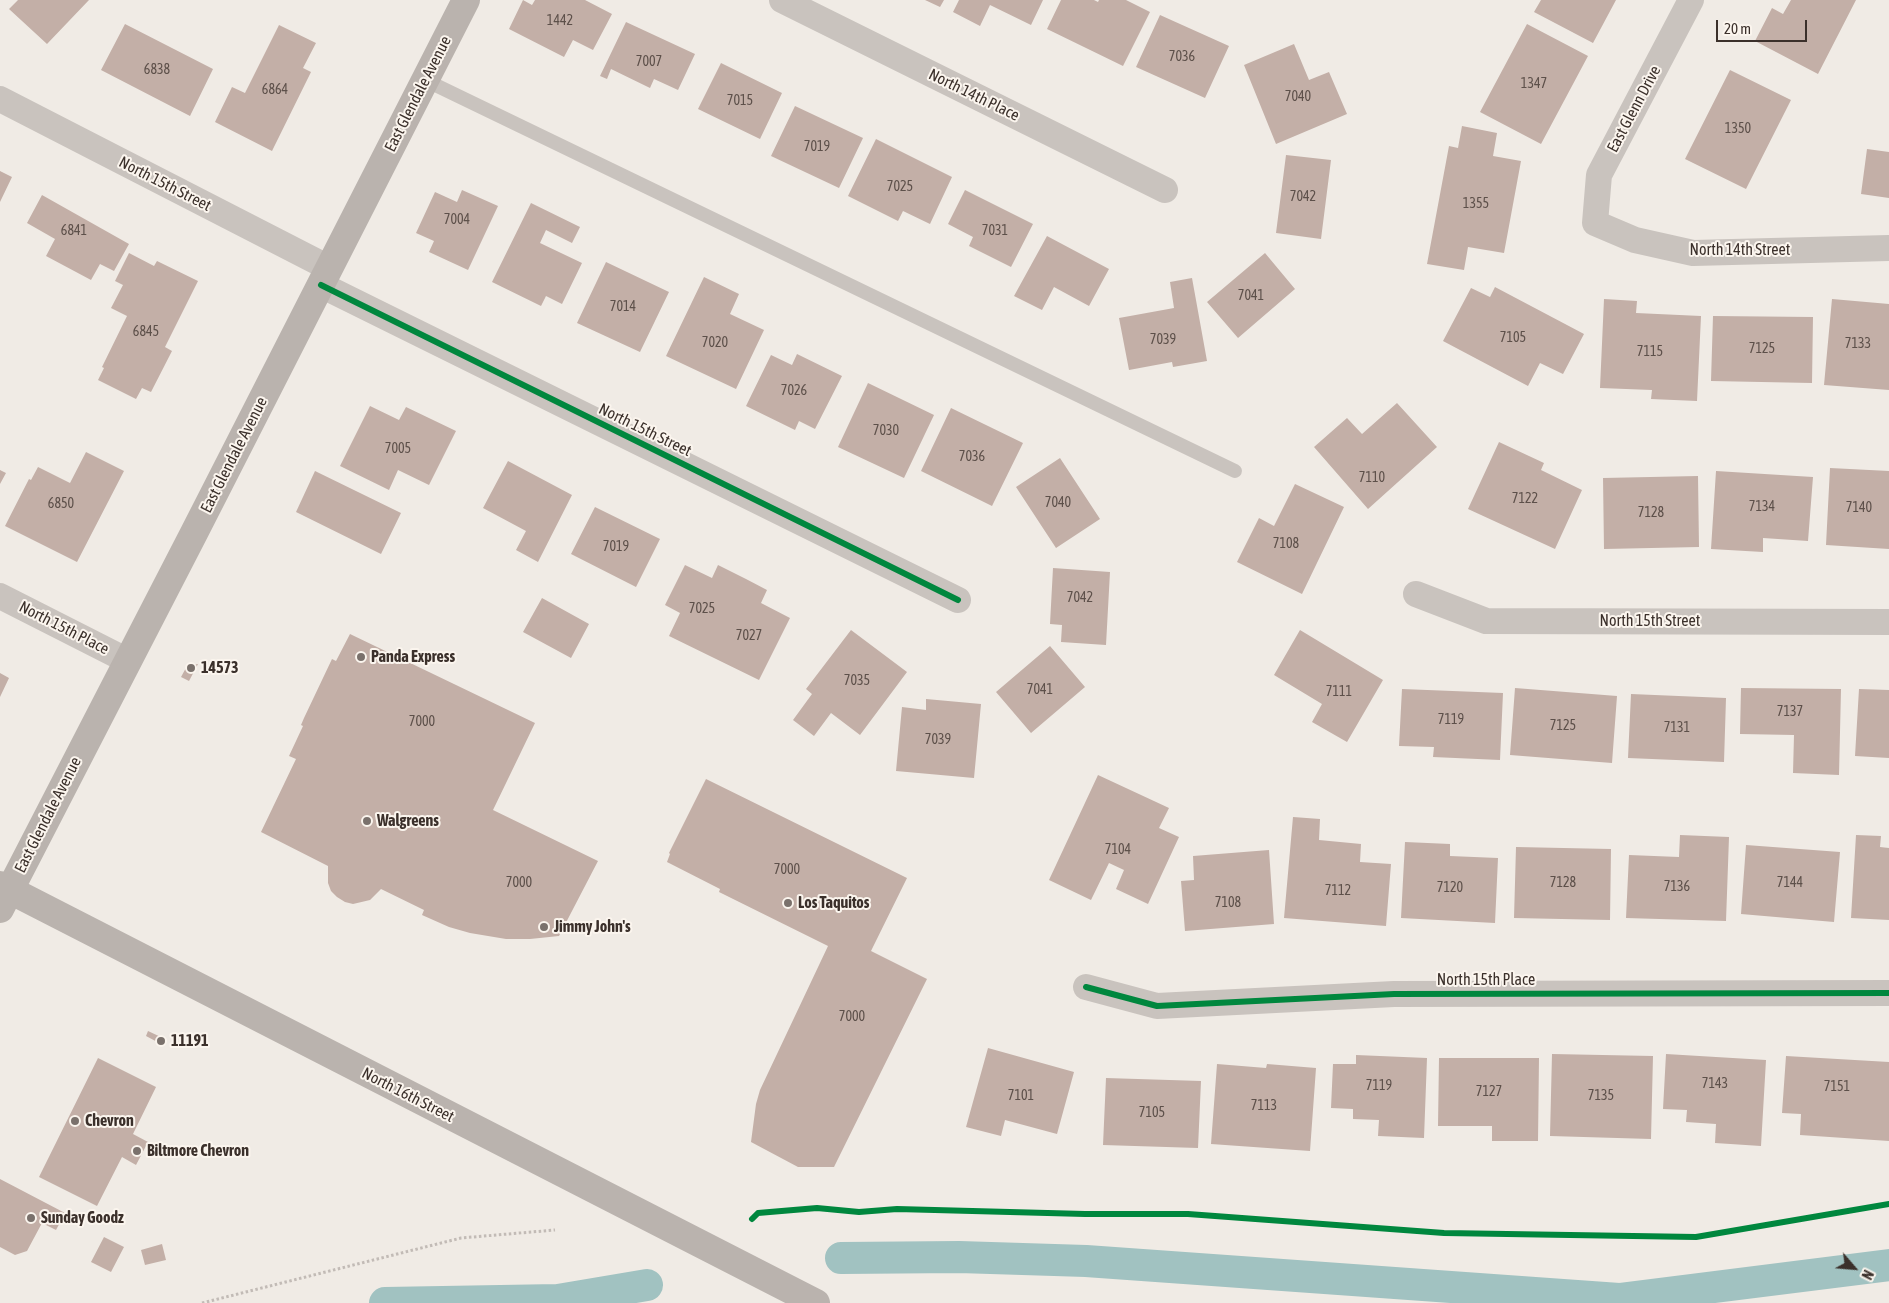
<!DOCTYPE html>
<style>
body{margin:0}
#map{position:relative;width:1889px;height:1303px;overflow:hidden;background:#f0ebe5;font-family:"Asap Condensed",sans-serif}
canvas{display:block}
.north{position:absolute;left:1829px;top:1243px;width:50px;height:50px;-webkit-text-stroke:4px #fbf5ee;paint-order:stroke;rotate:117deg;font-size:14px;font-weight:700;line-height:20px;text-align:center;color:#3b302b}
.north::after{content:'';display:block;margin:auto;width:18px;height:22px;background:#3b302b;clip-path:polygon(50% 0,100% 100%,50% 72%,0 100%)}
.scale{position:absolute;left:1716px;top:20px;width:91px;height:22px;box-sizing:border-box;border:2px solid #3b302b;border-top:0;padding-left:6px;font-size:15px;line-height:18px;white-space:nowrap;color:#3b302b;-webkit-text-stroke:4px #fbf5ee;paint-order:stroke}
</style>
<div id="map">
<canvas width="1889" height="1303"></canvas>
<div class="north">N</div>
<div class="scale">20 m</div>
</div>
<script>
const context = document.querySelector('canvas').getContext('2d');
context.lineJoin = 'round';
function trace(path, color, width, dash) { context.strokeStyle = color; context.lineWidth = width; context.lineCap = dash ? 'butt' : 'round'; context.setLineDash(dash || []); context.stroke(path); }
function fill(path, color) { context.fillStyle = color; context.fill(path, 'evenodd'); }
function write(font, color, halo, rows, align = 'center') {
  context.font = font + ' "Asap Condensed",sans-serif'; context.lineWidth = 4; context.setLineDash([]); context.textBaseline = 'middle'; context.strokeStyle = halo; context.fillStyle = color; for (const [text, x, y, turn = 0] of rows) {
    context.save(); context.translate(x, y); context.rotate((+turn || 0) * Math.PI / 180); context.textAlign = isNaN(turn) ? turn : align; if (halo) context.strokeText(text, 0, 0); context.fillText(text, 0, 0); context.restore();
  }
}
const canal = new Path2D(`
 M 841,1258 L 959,1257 L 1086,1261 L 1619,1299 L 1889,1265
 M 385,1303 L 558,1300 L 647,1285`);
const building = new Path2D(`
 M 18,0 L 89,0 L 47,44 L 9,9 Z
 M 523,0 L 532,5 L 535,0 L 585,0 L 612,14 L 593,50 L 573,40 L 564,57 L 509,29 Z
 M 925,0 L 944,0 L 940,7 Z
 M 959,0 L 1043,0 L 1031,25 L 990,5 L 980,26 L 953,12 Z
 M 1061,0 L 1094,0 L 1098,2 L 1099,0 L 1126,0 L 1150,12 L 1123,66 L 1047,29 Z
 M 1541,0 L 1616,0 L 1593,43 L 1534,12 Z
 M 1791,0 L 1856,0 L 1818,74 L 1755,41 L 1772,8 L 1783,14 Z
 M 1160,15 L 1229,46 L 1205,98 L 1136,67 Z
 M 626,22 L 695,54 L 678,90 L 654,79 L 650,88 L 611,69 L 607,79 L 600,76 Z
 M 125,24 L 213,69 L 190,116 L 101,70 Z
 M 1527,24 L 1588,56 L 1541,144 L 1480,112 Z
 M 279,25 L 316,43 L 303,68 L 311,72 L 272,151 L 215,122 L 232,87 L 245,93 Z
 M 1294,44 L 1309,80 L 1329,72 L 1347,114 L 1276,144 L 1244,65 Z
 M 721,63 L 782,93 L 760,139 L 698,109 Z
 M 1730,70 L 1791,100 L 1746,189 L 1685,159 Z
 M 795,106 L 863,138 L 839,188 L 771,156 Z
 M 1462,126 L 1497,133 L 1493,156 L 1521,161 L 1504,253 L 1468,247 L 1464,270 L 1427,264 L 1449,146 L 1458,148 Z
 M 876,139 L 952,177 L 930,224 L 903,211 L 898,221 L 848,196 Z
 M 1867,149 L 1889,152 L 1889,198 L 1861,194 Z
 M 1286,155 L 1331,160 L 1321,239 L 1276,233 Z
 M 0,171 L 12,177 L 0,202 Z
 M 462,190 L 498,206 L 468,270 L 429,252 L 434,241 L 416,233 L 435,192 L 457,202 Z
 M 965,190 L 1033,224 L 1011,267 L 969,246 L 973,237 L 948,224 Z
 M 42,195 L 129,244 L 114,271 L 100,264 L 91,280 L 46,256 L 55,239 L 27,223 Z
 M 531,203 L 580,227 L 572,243 L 546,230 L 540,243 L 582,263 L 562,304 L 546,296 L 541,306 L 492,282 Z
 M 1047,236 L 1109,269 L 1089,306 L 1054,287 L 1042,310 L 1014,296 Z
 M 129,253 L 154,266 L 157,261 L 198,281 L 165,347 L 172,351 L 151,392 L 142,388 L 136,399 L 98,380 L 104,368 L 102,367 L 127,316 L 111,308 L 123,285 L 115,281 Z
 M 1265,253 L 1295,289 L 1238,338 L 1207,302 Z
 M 606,262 L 669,292 L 640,352 L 577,323 Z
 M 704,277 L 739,294 L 730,314 L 764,330 L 736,389 L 666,356 Z
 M 1192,278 L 1207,361 L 1173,367 L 1172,362 L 1129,370 L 1119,318 L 1174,308 L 1170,282 Z
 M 1495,287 L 1584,334 L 1563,374 L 1540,363 L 1528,386 L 1443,341 L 1471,288 L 1490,297 Z
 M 1604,299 L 1637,301 L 1636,313 L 1701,316 L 1697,401 L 1651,399 L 1652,390 L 1600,388 Z
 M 1832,299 L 1889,304 L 1889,390 L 1824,385 Z
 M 1713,316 L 1813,317 L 1812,383 L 1711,381 Z
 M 797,354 L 842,376 L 815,429 L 799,421 L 795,430 L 746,406 L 771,355 L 792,365 Z
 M 868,383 L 934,415 L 904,478 L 838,447 Z
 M 1397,403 L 1437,447 L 1368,509 L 1314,447 L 1347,418 L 1362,434 Z
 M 370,406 L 399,420 L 406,407 L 456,431 L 429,485 L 398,470 L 389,490 L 340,466 Z
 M 951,408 L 1023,443 L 992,506 L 921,471 Z
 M 1499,442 L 1544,463 L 1541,470 L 1582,490 L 1555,549 L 1468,509 Z
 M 86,452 L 124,471 L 77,562 L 5,526 L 29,479 L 31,480 L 38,467 L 70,483 Z
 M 1060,458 L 1100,519 L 1056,548 L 1016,487 Z
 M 508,461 L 572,495 L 538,562 L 516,550 L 526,531 L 483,508 Z
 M 1830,468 L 1889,471 L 1889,549 L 1826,545 Z
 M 0,470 L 6,473 L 0,484 Z
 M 315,471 L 401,513 L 381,554 L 296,512 Z
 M 1716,471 L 1813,477 L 1808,541 L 1763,538 L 1763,552 L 1711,549 Z
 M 1698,476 L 1699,547 L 1604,549 L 1603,478 Z
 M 1295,484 L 1344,507 L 1302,594 L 1237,562 L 1259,518 L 1274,526 Z
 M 595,507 L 660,539 L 636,587 L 571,554 Z
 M 685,565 L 712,578 L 718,565 L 746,579 L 767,590 L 761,603 L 790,618 L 759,680 L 669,636 L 680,613 L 665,605 Z
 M 1053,568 L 1110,572 L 1106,645 L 1061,642 L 1062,625 L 1050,624 Z
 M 542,598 L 589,624 L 571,658 L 523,632 Z
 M 851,630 L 907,672 L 860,735 L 831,713 L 814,736 L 793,720 L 812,694 L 806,689 Z
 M 1300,630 L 1383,680 L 1347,742 L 1312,722 L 1322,704 L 1274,675 Z
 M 350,634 L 535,723 L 493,810 L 598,861 L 559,936 L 530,939 L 506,939 L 470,933 L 449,927 L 422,915 L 424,910 L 381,889 L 370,900 L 353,904 L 345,902 L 337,897 L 331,891 L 328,883 L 328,866 L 261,832 L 296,759 L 289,756 L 303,726 L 301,725 L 304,718 L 332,659 L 336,661 Z
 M 1050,646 L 1085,687 L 1031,733 L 996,692 Z
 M 198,664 L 189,681 L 181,677 L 187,666 Z
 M 0,673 L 9,678 L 0,697 Z
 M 1515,688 L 1617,696 L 1612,763 L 1510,755 Z
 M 1741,688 L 1841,689 L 1839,775 L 1793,773 L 1794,735 L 1740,734 Z
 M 1402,689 L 1503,693 L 1500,760 L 1433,757 L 1434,747 L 1399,746 Z
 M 1859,689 L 1889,690 L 1889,758 L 1855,756 Z
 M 1631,694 L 1726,698 L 1724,762 L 1628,758 Z
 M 926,699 L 981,704 L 974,778 L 896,771 L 902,707 L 926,710 Z
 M 1098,775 L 1169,808 L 1159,828 L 1179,837 L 1148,904 L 1116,889 L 1124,870 L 1109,863 L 1091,900 L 1049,880 Z
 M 706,779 L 907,878 L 871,951 L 927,979 L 834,1167 L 798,1167 L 751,1142 L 756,1104 L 760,1090 L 828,946 L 719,892 L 720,889 L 667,862 L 670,854 L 669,853 Z
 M 1293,817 L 1320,819 L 1319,840 L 1361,844 L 1360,862 L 1391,864 L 1386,926 L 1284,918 Z
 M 1680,835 L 1729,837 L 1726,921 L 1626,918 L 1629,855 L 1679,857 Z
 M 1856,835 L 1881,836 L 1880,847 L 1889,848 L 1889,920 L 1851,918 Z
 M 1405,842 L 1450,844 L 1450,856 L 1498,858 L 1495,923 L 1401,918 Z
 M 1746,845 L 1840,852 L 1834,922 L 1741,914 Z
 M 1516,847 L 1611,849 L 1610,920 L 1514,918 Z
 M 1269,850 L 1274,924 L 1185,931 L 1181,881 L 1194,880 L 1193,856 Z
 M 148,1031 L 165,1039 L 163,1045 L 146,1036 Z
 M 988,1048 L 1074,1072 L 1057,1134 L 1005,1120 L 1001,1136 L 966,1127 Z
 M 1552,1054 L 1653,1056 L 1651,1139 L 1550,1136 Z
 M 1666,1054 L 1766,1060 L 1761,1146 L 1715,1143 L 1716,1124 L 1686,1122 L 1687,1110 L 1663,1109 Z
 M 1356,1055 L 1427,1058 L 1424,1138 L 1378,1136 L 1379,1120 L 1353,1119 L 1353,1109 L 1331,1108 L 1333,1064 L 1356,1064 Z
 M 1786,1056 L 1889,1062 L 1889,1141 L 1800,1135 L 1801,1114 L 1782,1113 Z
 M 98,1058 L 156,1087 L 133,1134 L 148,1142 L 136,1165 L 122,1157 L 97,1206 L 39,1177 Z
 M 1439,1058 L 1539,1058 L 1538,1141 L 1492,1141 L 1492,1126 L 1438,1126 Z
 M 1217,1064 L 1266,1068 L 1267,1064 L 1316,1068 L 1310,1151 L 1211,1144 Z
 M 1106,1078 L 1201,1081 L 1198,1148 L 1103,1145 Z
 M 0,1179 L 65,1213 L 56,1230 L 42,1223 L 27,1251 L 15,1255 L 0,1247 Z
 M 104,1237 L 124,1247 L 111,1272 L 91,1262 Z
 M 162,1244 L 166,1260 L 145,1265 L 141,1250 Z`);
const path = new Path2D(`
 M 202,1303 L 461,1238 L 555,1230`);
const lane = new Path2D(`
 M 425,80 L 1235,471`);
const street = new Path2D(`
 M 782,0 L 1165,190
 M 1691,0 L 1599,175 L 1595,223 L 1635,240 L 1693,253 L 1889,248
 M 0,99 L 329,268
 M 321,285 L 958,600
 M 1416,594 L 1486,621 L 1889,622
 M 0,596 L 128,661
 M 1086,987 L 1157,1006 L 1394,994 L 1889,993`);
const secondary = new Path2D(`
 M 0,885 L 816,1303
 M 0,909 L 194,533 L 466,0`);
const cycleway = new Path2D(`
 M 321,285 L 958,600
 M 1086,987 L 1157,1006 L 1394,994 L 1889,993
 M 752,1219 L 758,1213 L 817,1208 L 859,1212 L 897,1209 L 1085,1214 L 1188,1214 L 1444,1233 L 1696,1237 L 1889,1204`);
const markers = [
 [361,657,5,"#7a716c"],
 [191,668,5,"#7a716c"],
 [367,821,5,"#7a716c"],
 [788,903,5,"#7a716c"],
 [544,927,5,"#7a716c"],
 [161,1041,5,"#7a716c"],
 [75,1121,5,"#7a716c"],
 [137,1151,5,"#7a716c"],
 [31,1218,5,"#7a716c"]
];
const numberNames = [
 ["1442",560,21],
 ["7036",1182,57],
 ["7007",649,62],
 ["6838",157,70],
 ["1347",1534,84],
 ["6864",275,90],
 ["7040",1298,97],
 ["7015",740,101],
 ["1350",1738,129],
 ["7019",817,147],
 ["7025",900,187],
 ["7042",1303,197],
 ["1355",1476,204],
 ["7004",457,220],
 ["6841",74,231],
 ["7031",995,231],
 ["7041",1251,296],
 ["7014",623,307],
 ["6845",146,332],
 ["7105",1513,338],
 ["7039",1163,340],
 ["7020",715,343],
 ["7133",1858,344],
 ["7125",1762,349],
 ["7115",1650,352],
 ["7026",794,391],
 ["7030",886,431],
 ["7005",398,449],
 ["7036",972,457],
 ["7110",1372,478],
 ["7122",1525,499],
 ["7040",1058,503],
 ["6850",61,504],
 ["7134",1762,507],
 ["7140",1859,508],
 ["7128",1651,513],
 ["7108",1286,544],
 ["7019",616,547],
 ["7042",1080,598],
 ["7025",702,609],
 ["7027",749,636],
 ["7035",857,681],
 ["7041",1040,690],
 ["7111",1339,692],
 ["7137",1790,712],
 ["7119",1451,720],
 ["7000",422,722],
 ["7125",1563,726],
 ["7131",1677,728],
 ["7039",938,740],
 ["7104",1118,850],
 ["7000",787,870],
 ["7000",519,883],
 ["7128",1563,883],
 ["7144",1790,883],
 ["7136",1677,887],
 ["7120",1450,888],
 ["7112",1338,891],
 ["7108",1228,903],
 ["7000",852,1017],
 ["7143",1715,1084],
 ["7119",1379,1086],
 ["7151",1837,1087],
 ["7127",1489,1092],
 ["7101",1021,1096],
 ["7135",1601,1096],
 ["7113",1264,1106],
 ["7105",1152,1113]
];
const streetNames = [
 ["East Glendale Avenue",418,94,-63],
 ["North 14th Place",974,95,26],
 ["East Glenn Drive",1634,109,-62],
 ["North 15th Street",165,184,27],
 ["North 14th Street",1740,250],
 ["North 15th Street",645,430,26],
 ["East Glendale Avenue",234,455,-63],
 ["North 15th Street",1650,621],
 ["North 15th Place",64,628,27],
 ["East Glendale Avenue",48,815,-63],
 ["North 15th Place",1486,980],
 ["North 16th Street",408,1095,27]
];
const poiNames = [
 ["Panda Express",371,657],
 ["14573",201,668],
 ["Walgreens",377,821],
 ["Los Taquitos",798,903],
 ["Jimmy John's",554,927],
 ["11191",171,1041],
 ["Chevron",85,1121],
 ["Biltmore Chevron",147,1151],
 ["Sunday Goodz",41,1218]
];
trace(canal, '#a1c2c1', 32);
fill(building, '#c3afa7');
trace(path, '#c2bbb6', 3, [2.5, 2.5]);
trace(lane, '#c9c3be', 14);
trace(street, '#c9c3be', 26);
trace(secondary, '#bab3ae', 28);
trace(cycleway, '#00873e', 6);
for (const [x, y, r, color] of markers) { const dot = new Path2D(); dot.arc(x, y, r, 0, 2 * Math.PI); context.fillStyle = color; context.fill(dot); trace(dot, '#fbf5ee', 2); }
write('14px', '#5d504a', null, numberNames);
write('16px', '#3b302b', '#fbf5ee', streetNames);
write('bold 16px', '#3b302b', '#fbf5ee', poiNames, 'left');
</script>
